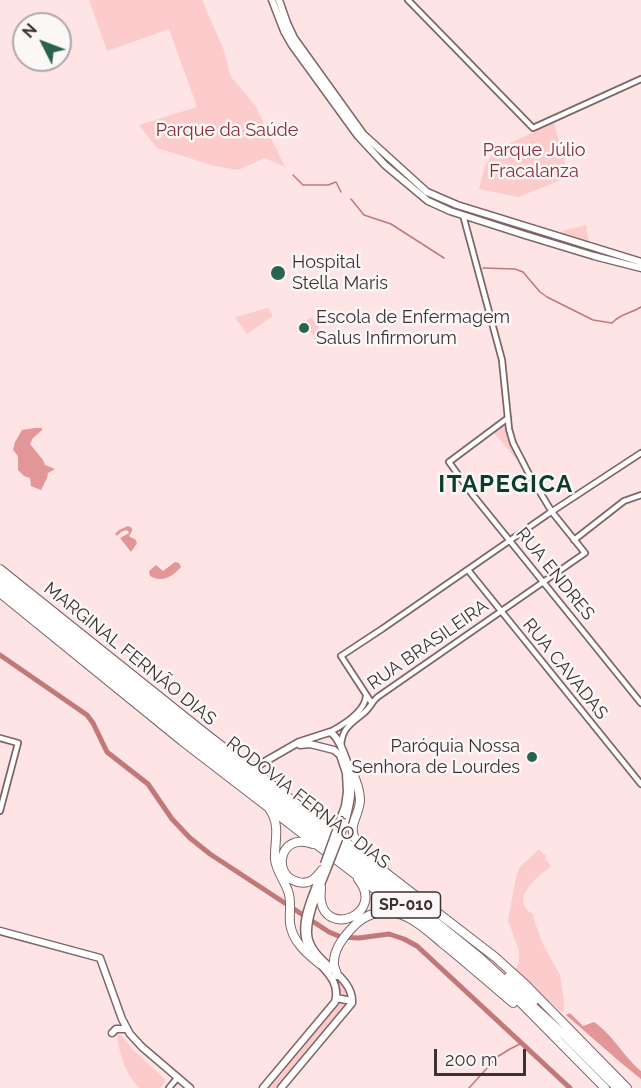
<!DOCTYPE html>
<meta charset="utf-8">
<style>
body{margin:0}
#map{position:relative;width:641px;height:1088px;overflow:hidden;background:#fee4e4;font-family:Raleway,sans-serif}
canvas{display:block}
.north{position:absolute;left:12px;top:12px;width:60px;height:60px;box-sizing:border-box;background:#fcf7f7;border:2px solid #afa8a8;border-radius:50%;rotate:312deg;font-size:16px;font-weight:700;line-height:24px;text-align:center;color:#3c3232}
.north::after{content:'';display:block;margin:auto;width:21px;height:27px;background:#28634d;clip-path:polygon(50% 0,100% 100%,50% 72%,0 100%)}
.scale{position:absolute;left:434px;top:1049px;width:92px;height:27px;box-sizing:border-box;border:3px solid #3c3232;border-top:0;padding-left:8px;font-size:18px;line-height:21px;white-space:nowrap;color:#3c3232;-webkit-text-stroke:4px #fcf7f7;paint-order:stroke}
</style>
<div id="map">
<canvas width="641" height="1088"></canvas>
<div class="north">N</div>
<div class="scale">200 m</div>
</div>
<script>
const context = document.querySelector('canvas').getContext('2d');
context.lineJoin = 'round';
function fill(path, color) { context.fillStyle = color; context.fill(path, 'evenodd'); }
function trace(path, color, width, dash) { context.strokeStyle = color; context.lineWidth = width; context.lineCap = dash ? 'butt' : 'round'; context.setLineDash(dash || []); context.stroke(path); }
function write(font, color, halo, rows, align = 'center') {
  context.font = font + ' Raleway,sans-serif'; context.lineWidth = 5; context.setLineDash([]); context.textBaseline = 'middle'; context.strokeStyle = halo; context.fillStyle = color; for (const [text, x, y, turn = 0] of rows) {
    context.save(); context.translate(x, y); context.rotate((+turn || 0) * Math.PI / 180); context.textAlign = isNaN(turn) ? turn : align; if (halo) context.strokeText(text, 0, 0); context.fillText(text, 0, 0); context.restore();
  }
}
const green = new Path2D(`
 M 89,0 L 202,0 L 223,48 L 231,77 L 255,105 L 285,167 L 265,158 L 238,170 L 215,166 L 157,148 L 139,125 L 197,107 L 169,29 L 107,51 Z
 M 554,123 L 569,177 L 518,197 L 479,189 L 485,166 L 495,150 Z
 M 586,225 L 589,243 L 559,234 L 562,231 Z
 M 268,308 L 273,316 L 247,334 L 235,317 Z
 M 311,317 L 325,336 L 317,341 L 304,322 Z
 M 504,425 L 517,460 L 494,433 Z
 M 539,849 L 542,853 L 547,856 L 545,859 L 551,866 C 542,874 514,893 526,908 C 527,911 531,912 533,914 L 534,920 L 543,944 L 560,975 L 564,1003 L 563,1013 L 515,971 L 519,962 L 519,950 L 508,921 L 516,877 L 520,867 Z
 M 333,973 C 343,983 351,991 347,1006 L 278,1088 L 265,1088 L 338,999 C 339,989 338,982 333,973 Z
 M 118,1034 L 121,1035 L 134,1051 L 165,1079 L 165,1082 L 160,1088 L 139,1088 C 125,1073 120,1056 117,1036 Z`);
const forest = new Path2D(`
 M 35,428 L 42,428 L 42,430 L 33,438 L 30,444 L 43,460 L 45,465 L 55,469 L 48,473 L 47,478 L 41,490 L 31,486 L 30,478 L 24,476 L 18,470 L 18,456 L 13,450 L 15,442 L 22,430 Z
 M 128,526 L 132,528 L 132,531 L 129,536 L 132,538 L 135,539 L 137,543 L 131,552 L 120,538 L 129,533 L 128,531 L 126,530 L 121,532 L 117,536 L 115,534 L 119,530 Z
 M 175,562 L 179,563 L 181,567 C 172,577 162,583 150,576 L 149,571 L 156,565 L 163,571 Z
 M 570,1013 L 583,1026 L 594,1022 C 615,1037 622,1055 641,1071 L 641,1079 L 620,1062 L 566,1015 Z`);
const stream = new Path2D(`
 M 293,175 L 303,185 L 328,185 L 336,182 L 341,192
 M 351,199 L 364,215 L 391,224 L 444,258
 M 483,268 L 515,269 L 523,272 L 540,292 L 547,297 L 593,320 L 612,323 C 621,313 630,314 641,307
 M 469,1088 L 497,1057 L 510,1049 L 522,1043`);
const river = new Path2D(`
 M 0,655 L 87,715 L 93,723 L 107,752 L 148,784 L 172,819 L 190,838 L 210,854 L 329,932 L 341,937 L 359,938 L 389,934 L 404,939 L 417,946 L 570,1088`);
const minor = new Path2D(`
 M 408,0 L 533,128 L 641,79
 M 508,418 L 449,462 L 472,494 L 641,703
 M 574,540 L 624,501 L 641,495
 M 468,570 L 641,784
 M 371,702 L 341,656 L 382,629 L 548,514 L 641,453
 M 330,732 C 343,725 365,712 366,696
 M 0,738 L 18,743 L 0,811
 M 341,746 C 342,726 353,723 366,711 C 371,706 373,700 379,696 L 585,553 L 552,512 L 529,474 L 513,443 L 509,429 L 502,360 L 463,215
 M 169,1088 L 178,1077`);
const major = new Path2D(`
 M 272,0 L 284,31 L 292,45 L 358,136 L 385,165 L 428,201 L 450,211 L 525,235 L 594,256 L 641,268
 M 279,0 L 287,23 L 294,38 L 363,134 L 427,192 L 457,205 L 641,262
 M 300,745 L 310,744 L 334,750 L 340,755 L 346,773 L 347,792 L 345,806 L 338,825
 M 248,765 L 252,767 L 259,765 L 299,742 L 330,732 C 337,736 340,744 343,751 C 355,779 353,798 344,826
 M 0,931 L 100,958 L 122,1019 L 130,1034 L 142,1047 L 190,1088
 M 309,949 C 296,925 313,896 321,873
 M 336,998 L 352,1001
 M 112,1033 L 116,1029 L 127,1029
 M 263,1088 L 335,1002 C 340,984 329,974 318,962
 M 281,1088 L 352,1003 C 354,974 310,963 308,934 C 307,913 321,886 328,867`);
const highway = new Path2D(`
 M 0,569 L 205,733 L 495,957 L 525,984 L 627,1088
 M 0,576 L 199,738 L 425,913 L 478,956 L 563,1034 L 617,1088
 M 0,585 L 164,717 L 429,924 L 521,1003 L 605,1088
 M 0,593 L 182,741 L 416,921
 M 349,765 C 354,775 360,788 360,800 C 360,813 349,824 354,836 C 359,848 375,857 384,865
 M 270,810 C 281,826 274,843 275,860 C 277,872 284,880 288,891 C 292,901 289,913 290,923 C 292,941 307,954 320,964
 M 313,844 C 279,831 271,876 298,882 C 310,885 316,878 322,870
 M 321,887 C 321,891 320,897 321,901 C 327,938 386,913 358,879
 M 337,975 C 336,970 333,966 334,962 C 334,949 345,935 354,926 C 364,915 381,909 396,913 C 414,918 428,931 442,943 C 466,962 489,983 513,1003
 M 509,976 L 534,1001`);
const majorBridge = new Path2D(`
 M 324,864 L 338,825
 M 328,867 L 344,826`);
const markers = [
 [278,273,8,"#28634d"],
 [304,328,6,"#28634d"],
 [532,757,6,"#28634d"]
];
const shields = [
 [406,905,69]
];
const shieldNames = [
 ["SP-010",406,905]
];
const parkNames = [
 ["Parque da Saúde",227,131],
 ["Parque Júlio",534,151],
 ["Fracalanza",534,172]
];
const poiNames = [
 ["Hospital",292,263],
 ["Stella Maris",292,284],
 ["Escola de Enfermagem",316,318],
 ["Salus Infirmorum",316,339],
 ["Paróquia Nossa",520,747,"right"],
 ["Senhora de Lourdes",520,768,"right"]
];
const streetNames = [
 ["RUA ENDRES",555,574,51],
 ["RUA BRASILEIRA",428,645,-35],
 ["MARGINAL FERNÃO DIAS",130,654,39],
 ["RUA CAVADAS",565,669,51],
 ["RODOVIA FERNÃO DIAS",308,803,38]
];
const districtNames = [
 ["ITAPEGICA",506,485]
];
fill(green, '#fccbcb');
fill(forest, '#e39698');
trace(stream, '#c27879', 1.5);
trace(river, '#c27879', 5);
trace(minor, '#7d6766', 8);
trace(major, '#7d6766', 9);
trace(highway, '#7d6766', 10);
trace(minor, '#fff', 4.5);
trace(major, '#fff', 6);
trace(highway, '#fff', 8);
trace(majorBridge, '#7d6766', 9, []);
trace(majorBridge, '#fff', 6);
for (const [x, y, r, color] of markers) { const dot = new Path2D(); dot.arc(x, y, r, 0, 2 * Math.PI); context.fillStyle = color; context.fill(dot); trace(dot, '#fcf7f7', 2); }
for (const [x, y, w] of shields) { const box = new Path2D(); box.roundRect(x - w / 2, y - 13, w, 26, 4.5); context.fillStyle = '#fcf7f7'; context.fill(box); trace(box, '#3c3232', 1.5); }
write('bold 16px', '#3c3232', null, shieldNames);
write('18px', '#862c35', '#fcf7f7', parkNames);
write('18px', '#3c3232', '#fcf7f7', poiNames, 'left');
write('18px', '#3c3232', '#fcf7f7', streetNames);
context.letterSpacing = '1.5px';
write('bold 24px', '#0b3d2c', '#fcf7f7', districtNames);
context.letterSpacing = '0px';
</script>
